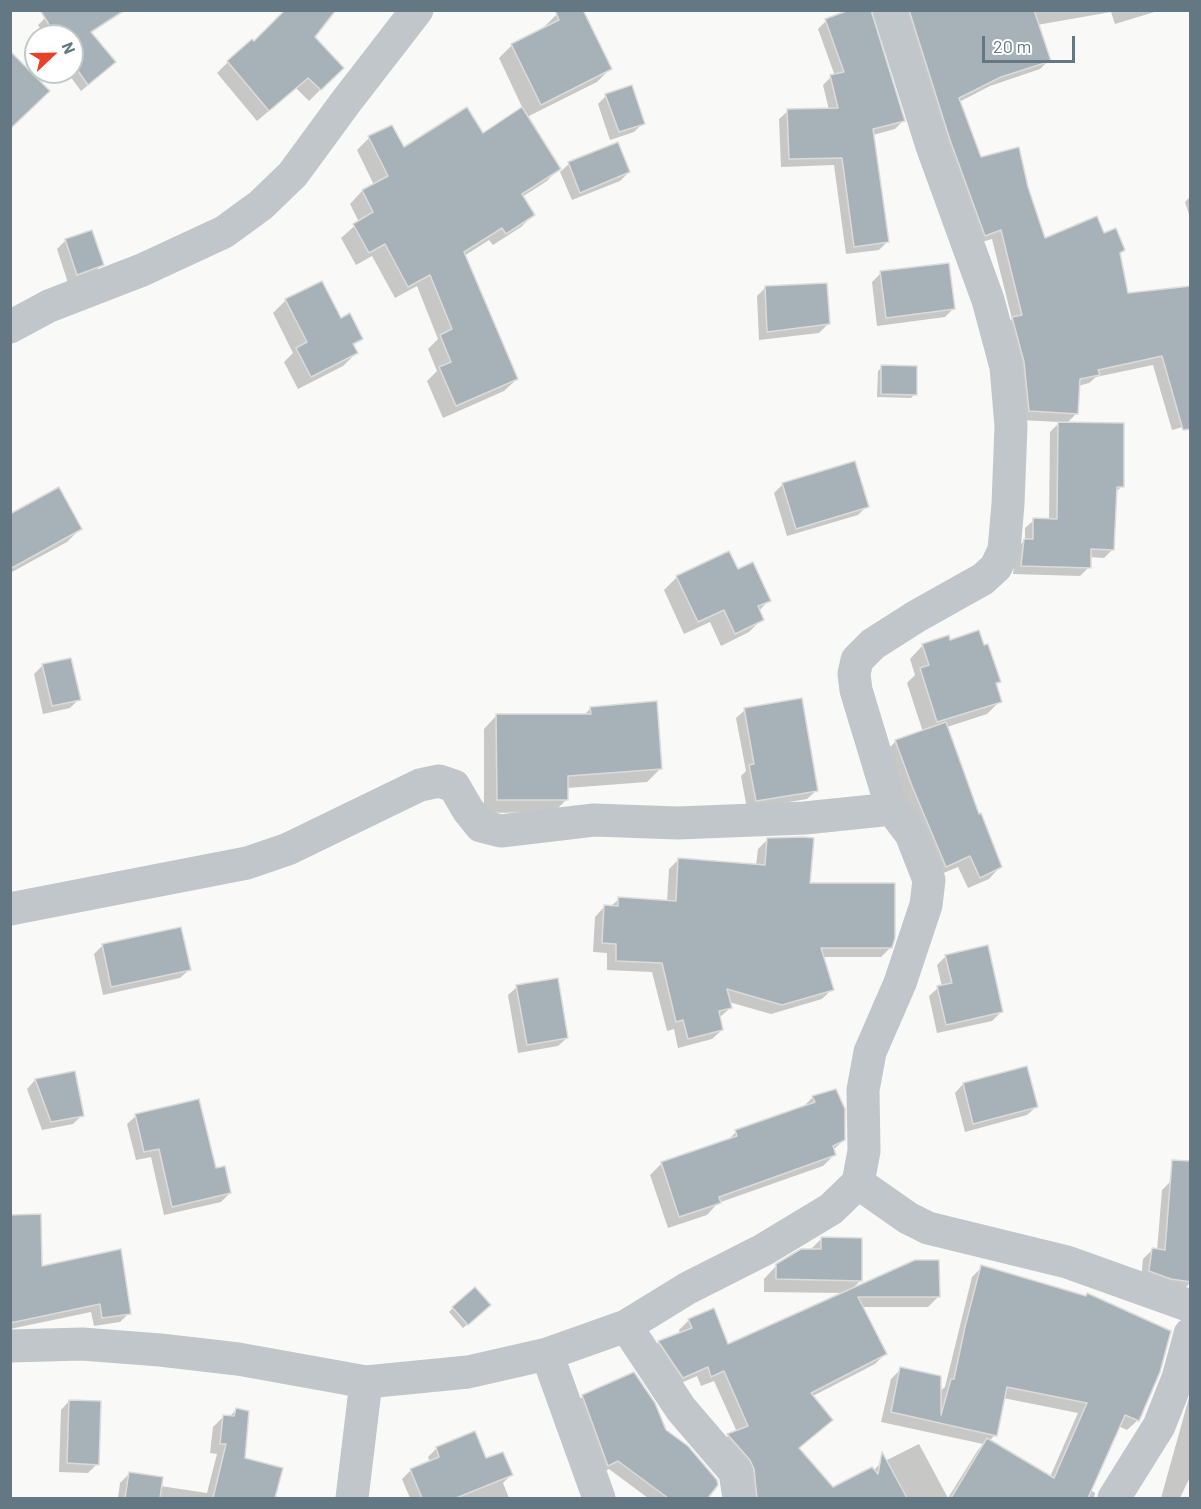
<!DOCTYPE html>
<style>
body{margin:0}
#map{position:relative;width:1201px;height:1509px;overflow:hidden;background:#f9f9f7;font-family:Barlow,sans-serif}
canvas{display:block}
.frame{position:absolute;inset:0;border:12px solid #637883;pointer-events:none}
.north{position:absolute;left:24px;top:24px;width:60px;height:60px;box-sizing:border-box;background:#fff;border:2px solid #c1c9cd;border-radius:50%;rotate:68deg;font-size:16px;font-weight:700;line-height:24px;text-align:center;color:#637883}
.north::after{content:'';display:block;margin:auto;width:21px;height:27px;background:#e94127;clip-path:polygon(50% 0,100% 100%,50% 72%,0 100%)}
.scale{position:absolute;left:982px;top:36px;width:93px;height:27px;box-sizing:border-box;border:3px solid #637883;border-top:0;padding-left:8px;font-size:18px;line-height:21px;white-space:nowrap;color:#637883;-webkit-text-stroke:4px #fff;paint-order:stroke}
</style>
<div id="map">
<canvas width="1201" height="1509"></canvas>
<div class="frame"></div>
<div class="north">N</div>
<div class="scale">20 m</div>
</div>
<script>
const context = document.querySelector('canvas').getContext('2d');
context.lineJoin = 'round';
function fill(path, color) { context.fillStyle = color; context.fill(path, 'evenodd'); }
function trace(path, color, width, dash) { context.strokeStyle = color; context.lineWidth = width; context.lineCap = dash ? 'butt' : 'round'; context.setLineDash(dash || []); context.stroke(path); }
const shadow = new Path2D(`
 M 896,10 L 1161,10 L 1115,24 L 1111,12 L 1037,25 L 1049,60 L 1040,69 L 990,86 L 959,102 L 980,159 L 1027,187 L 1044,240 L 1104,235 L 1124,250 L 1119,255 L 1127,295 L 1190,288 L 1190,425 L 1172,430 L 1153,365 L 1096,377 L 1089,383 L 1078,386 L 1077,413 L 1066,424 L 1122,486 L 1115,493 L 1113,549 L 1104,558 L 1090,557 L 1089,567 L 1080,576 L 1013,574 L 1016,549 L 1025,540 L 1025,528 L 1034,520 L 1049,520 L 1050,432 L 1060,422 L 1020,420 L 1003,327 L 1012,319 L 992,239 L 975,244 Z
 M 557,14 L 610,69 L 597,82 L 527,117 L 559,168 L 547,181 L 522,197 L 533,215 L 521,227 L 493,245 L 489,240 L 464,256 L 517,379 L 504,391 L 443,418 L 427,381 L 437,371 L 428,349 L 438,339 L 417,286 L 395,298 L 372,256 L 356,265 L 341,238 L 359,222 L 350,204 L 362,191 L 374,185 L 357,150 L 369,138 L 403,149 L 483,135 L 523,109 L 499,58 L 512,45 L 544,29 L 544,27 Z
 M 45,18 L 104,22 L 91,33 L 107,69 L 81,91 L 67,72 L 72,72 L 72,36 L 45,36 L 38,25 Z
 M 826,21 L 903,121 L 895,129 L 873,135 L 887,242 L 879,250 L 846,254 L 834,165 L 781,167 L 779,119 L 788,111 L 829,110 L 823,85 L 831,77 L 835,76 L 818,29 Z
 M 313,37 L 342,68 L 309,101 L 296,88 L 257,121 L 217,73 L 228,62 Z
 M 606,96 L 643,123 L 634,132 L 610,140 L 598,104 Z
 M 569,164 L 629,172 L 620,181 L 572,200 L 560,172 Z
 M 1190,197 L 1190,217 L 1185,202 Z
 M 66,240 L 102,264 L 94,273 L 68,283 L 57,249 Z
 M 881,273 L 953,309 L 945,317 L 877,326 L 872,282 Z
 M 766,287 L 828,324 L 819,333 L 759,340 L 757,296 Z
 M 286,300 L 340,320 L 361,338 L 353,346 L 356,353 L 343,366 L 298,389 L 284,362 L 293,353 L 273,313 Z
 M 882,367 L 915,394 L 911,398 L 877,397 L 878,371 Z
 M 783,484 L 867,506 L 858,515 L 787,536 L 774,493 Z
 M 10,515 L 80,529 L 67,542 L 10,573 Z
 M 737,571 L 769,600 L 759,611 L 762,619 L 749,632 L 721,646 L 710,622 L 684,634 L 664,590 L 677,577 Z
 M 949,642 L 999,682 L 995,686 L 1000,701 L 987,714 L 947,727 L 978,816 L 1000,867 L 989,879 L 968,888 L 958,867 L 934,877 L 884,753 L 896,741 L 923,732 L 907,683 L 915,675 L 910,659 L 923,645 Z
 M 43,665 L 79,699 L 70,708 L 43,714 L 34,674 Z
 M 591,708 L 660,769 L 647,782 L 567,788 L 567,799 L 554,812 L 484,813 L 484,729 L 497,715 L 583,716 Z
 M 745,710 L 816,791 L 807,799 L 747,809 L 741,776 L 746,771 L 736,718 Z
 M 767,840 L 809,885 L 890,948 L 881,957 L 822,957 L 832,989 L 822,999 L 771,1014 L 729,1002 L 730,1008 L 719,1018 L 722,1030 L 712,1039 L 678,1048 L 674,1029 L 667,1031 L 652,972 L 607,970 L 607,953 L 593,952 L 595,917 L 604,907 L 610,907 L 619,899 L 667,902 L 669,869 L 678,860 L 756,866 L 758,849 Z
 M 103,945 L 189,970 L 180,978 L 103,995 L 94,954 Z
 M 946,956 L 1001,1012 L 992,1021 L 937,1033 L 929,996 L 938,988 L 942,987 L 937,965 Z
 M 517,987 L 567,1038 L 558,1046 L 518,1053 L 508,995 Z
 M 1026,1068 L 1036,1107 L 1027,1115 L 965,1132 L 955,1093 L 963,1084 Z
 M 74,1073 L 82,1115 L 73,1124 L 42,1130 L 27,1089 L 35,1080 Z
 M 813,1097 L 844,1140 L 833,1150 L 835,1154 L 823,1166 L 718,1203 L 707,1215 L 668,1228 L 650,1175 L 662,1163 L 727,1141 L 736,1132 L 803,1107 Z
 M 136,1116 L 230,1193 L 221,1202 L 164,1215 L 151,1157 L 136,1160 L 127,1124 Z
 M 1171,1181 L 1190,1183 L 1190,1283 L 1183,1290 L 1141,1280 L 1143,1259 L 1152,1250 L 1157,1251 L 1162,1190 Z
 M 10,1216 L 41,1268 L 129,1313 L 120,1322 L 94,1326 L 91,1312 L 10,1329 Z
 M 822,1238 L 861,1280 L 851,1290 L 938,1297 L 928,1307 L 861,1307 L 885,1354 L 875,1364 L 811,1397 L 798,1449 L 832,1489 L 873,1471 L 881,1463 L 919,1444 L 948,1498 L 747,1498 L 718,1446 L 728,1436 L 737,1432 L 714,1381 L 701,1386 L 697,1376 L 672,1387 L 649,1352 L 659,1342 L 680,1334 L 679,1330 L 689,1320 L 727,1346 L 845,1293 L 764,1292 L 764,1279 L 777,1265 L 809,1251 Z
 M 982,1267 L 1138,1420 L 1127,1430 L 1118,1426 L 1090,1490 L 1095,1493 L 1094,1498 L 948,1498 L 978,1450 L 983,1444 L 881,1422 L 891,1379 L 901,1369 L 939,1392 L 945,1387 L 972,1277 ZM 1003,1398 L 1078,1413 L 1050,1477 L 989,1441 L 995,1435 Z
 M 453,1308 L 485,1309 L 463,1328 L 449,1312 Z
 M 1190,1394 L 1190,1477 L 1180,1498 L 1161,1498 Z
 M 583,1396 L 665,1431 L 716,1485 L 706,1498 L 648,1498 L 609,1469 L 599,1474 L 574,1405 Z
 M 69,1401 L 97,1464 L 88,1473 L 59,1472 L 61,1410 Z
 M 236,1410 L 244,1459 L 274,1496 L 283,1498 L 118,1498 L 120,1483 L 130,1473 L 160,1486 L 207,1493 L 217,1454 L 210,1453 L 213,1427 L 223,1417 L 229,1417 Z
 M 475,1433 L 485,1460 L 511,1475 L 503,1483 L 509,1498 L 410,1498 L 402,1479 L 411,1470 L 430,1462 L 428,1457 L 436,1449 Z`);
const building = new Path2D(`
 M 40,10 L 125,10 L 91,32 L 116,62 L 88,85 L 72,62 L 72,36 L 56,36 Z
 M 285,10 L 336,10 L 315,37 L 344,68 L 321,90 L 308,78 L 269,111 L 227,61 L 252,39 L 254,41 Z
 M 555,10 L 583,10 L 612,69 L 541,105 L 511,44 L 559,20 Z
 M 849,10 L 871,10 L 905,121 L 873,129 L 889,242 L 854,247 L 842,158 L 789,159 L 787,109 L 838,108 L 830,75 L 844,72 L 825,19 Z
 M 909,10 L 1034,10 L 1051,61 L 1001,77 L 959,98 L 981,157 L 1019,147 L 1028,187 L 1045,238 L 1097,216 L 1104,233 L 1116,228 L 1125,250 L 1120,253 L 1128,293 L 1191,286 L 1191,429 L 1183,430 L 1162,356 L 1098,370 L 1100,375 L 1080,379 L 1078,414 L 1029,411 L 1024,362 L 1012,317 L 1022,315 L 1001,230 L 985,236 L 950,140 Z
 M 10,51 L 50,91 L 10,129 Z
 M 632,85 L 645,124 L 619,132 L 605,94 Z
 M 467,107 L 483,133 L 522,107 L 561,169 L 522,194 L 535,215 L 506,234 L 502,228 L 464,252 L 518,379 L 456,406 L 439,367 L 451,362 L 440,335 L 452,329 L 430,275 L 408,287 L 385,244 L 369,253 L 353,224 L 373,212 L 362,190 L 388,176 L 368,136 L 392,125 L 404,147 Z
 M 618,142 L 630,172 L 580,193 L 568,162 Z
 M 92,230 L 104,265 L 77,275 L 65,239 Z
 M 949,263 L 955,309 L 886,318 L 880,271 Z
 M 322,281 L 341,318 L 350,313 L 363,339 L 353,344 L 358,353 L 311,377 L 296,348 L 307,342 L 285,299 Z
 M 827,283 L 830,324 L 767,332 L 765,286 Z
 M 881,365 L 917,366 L 917,395 L 881,394 Z
 M 1058,422 L 1124,423 L 1124,487 L 1117,487 L 1114,550 L 1091,549 L 1091,568 L 1021,566 L 1024,539 L 1033,539 L 1033,518 L 1057,519 Z
 M 855,461 L 869,507 L 796,529 L 782,483 Z
 M 59,487 L 82,529 L 10,569 L 10,514 Z
 M 729,551 L 738,569 L 753,562 L 771,601 L 758,606 L 764,620 L 735,634 L 724,610 L 698,622 L 676,576 Z
 M 979,630 L 984,645 L 988,644 L 1001,682 L 996,683 L 1002,702 L 937,722 L 920,668 L 929,665 L 922,644 L 949,635 L 950,640 Z
 M 71,658 L 81,700 L 52,706 L 42,664 Z
 M 802,698 L 818,791 L 756,801 L 749,765 L 754,764 L 744,708 Z
 M 657,701 L 662,769 L 568,776 L 568,800 L 497,800 L 496,714 L 591,714 L 590,707 Z
 M 946,722 L 979,814 L 981,813 L 1002,867 L 980,878 L 970,856 L 946,867 L 912,786 L 895,740 Z
 M 804,837 L 814,838 L 810,883 L 895,883 L 895,938 L 892,948 L 821,948 L 834,990 L 782,1005 L 727,989 L 732,1008 L 719,1011 L 723,1030 L 688,1039 L 683,1020 L 676,1022 L 662,963 L 616,961 L 616,944 L 602,943 L 604,905 L 618,906 L 618,897 L 676,901 L 678,858 L 765,865 L 767,838 Z
 M 181,927 L 191,970 L 111,987 L 102,944 Z
 M 988,945 L 1003,1012 L 946,1025 L 937,986 L 952,983 L 945,955 Z
 M 558,978 L 568,1038 L 527,1045 L 516,985 Z
 M 1027,1066 L 1038,1107 L 973,1124 L 963,1083 Z
 M 75,1071 L 84,1116 L 51,1122 L 35,1079 Z
 M 836,1089 L 845,1109 L 845,1140 L 833,1146 L 836,1155 L 719,1197 L 721,1203 L 679,1217 L 661,1162 L 737,1136 L 735,1130 L 815,1102 L 812,1096 Z
 M 199,1099 L 216,1168 L 225,1166 L 231,1193 L 172,1207 L 159,1149 L 144,1152 L 135,1114 Z
 M 1172,1160 L 1191,1161 L 1191,1282 L 1171,1279 L 1149,1271 L 1152,1248 L 1165,1250 Z
 M 41,1214 L 42,1266 L 121,1249 L 131,1314 L 102,1318 L 100,1304 L 10,1323 L 10,1215 Z
 M 821,1237 L 862,1238 L 862,1281 L 776,1279 L 776,1264 L 801,1249 L 821,1249 Z
 M 915,1260 L 939,1260 L 940,1297 L 858,1297 L 887,1354 L 811,1393 L 833,1420 L 799,1448 L 833,1487 L 872,1467 L 878,1474 L 882,1452 L 907,1498 L 757,1498 L 754,1469 L 750,1460 L 727,1434 L 748,1426 L 724,1371 L 711,1377 L 708,1367 L 683,1378 L 658,1341 L 692,1328 L 688,1319 L 714,1308 L 728,1344 Z
 M 981,1265 L 1086,1296 L 1087,1293 L 1171,1331 L 1160,1372 L 1139,1421 L 1125,1415 L 1088,1498 L 951,1498 L 987,1438 L 1054,1478 L 1087,1403 L 1007,1387 L 997,1436 L 891,1412 L 900,1367 L 941,1376 L 941,1415 L 951,1379 L 954,1379 L 965,1327 Z
 M 475,1287 L 491,1305 L 468,1325 L 452,1307 Z
 M 634,1372 L 655,1403 L 666,1430 L 688,1446 L 717,1480 L 718,1485 L 708,1498 L 668,1498 L 618,1461 L 608,1466 L 582,1395 Z
 M 69,1400 L 101,1401 L 99,1465 L 67,1463 Z
 M 236,1408 L 249,1411 L 245,1458 L 283,1468 L 275,1498 L 213,1498 L 226,1444 L 220,1444 L 223,1415 L 234,1416 Z
 M 475,1431 L 486,1458 L 503,1452 L 513,1475 L 456,1498 L 422,1498 L 410,1469 L 439,1457 L 436,1447 Z
 M 129,1472 L 163,1477 L 160,1498 L 125,1498 Z`);
const minor = new Path2D(`
 M 10,327 L 49,306 L 142,270 L 224,232 L 261,205 L 293,174 L 345,103 L 417,10
 M 10,909 L 247,863 L 288,849 L 420,785 L 439,781 L 454,786 L 468,810 L 481,826 L 501,831 L 594,820 L 678,823 L 805,818 L 892,809
 M 858,1183 L 908,1218 L 928,1228 L 1067,1262 L 1190,1306
 M 626,1326 L 681,1409 L 735,1472 L 739,1498
 M 10,1346 L 82,1344 L 160,1350 L 238,1359 L 366,1382 L 468,1372 L 547,1354 L 626,1326 L 688,1288 L 763,1250 L 831,1209 L 858,1183 L 864,1151 L 863,1090 L 870,1052 L 900,983 L 926,905 L 929,880 L 911,834 L 892,809 L 856,690 L 854,674 L 857,660 L 873,644 L 917,616 L 983,579 L 996,567 L 1004,550 L 1008,504 L 1011,426 L 1006,367 L 988,300 L 932,146 L 889,10
 M 547,1354 L 599,1498
 M 352,1498 L 366,1382
 M 1114,1498 L 1159,1426 L 1178,1378 L 1190,1334`);
fill(shadow, '#0003');
fill(building, '#a6b2b7');
trace(building, '#dbdbd9', 1.5);
trace(minor, '#c0c6c9', 33);
</script>
